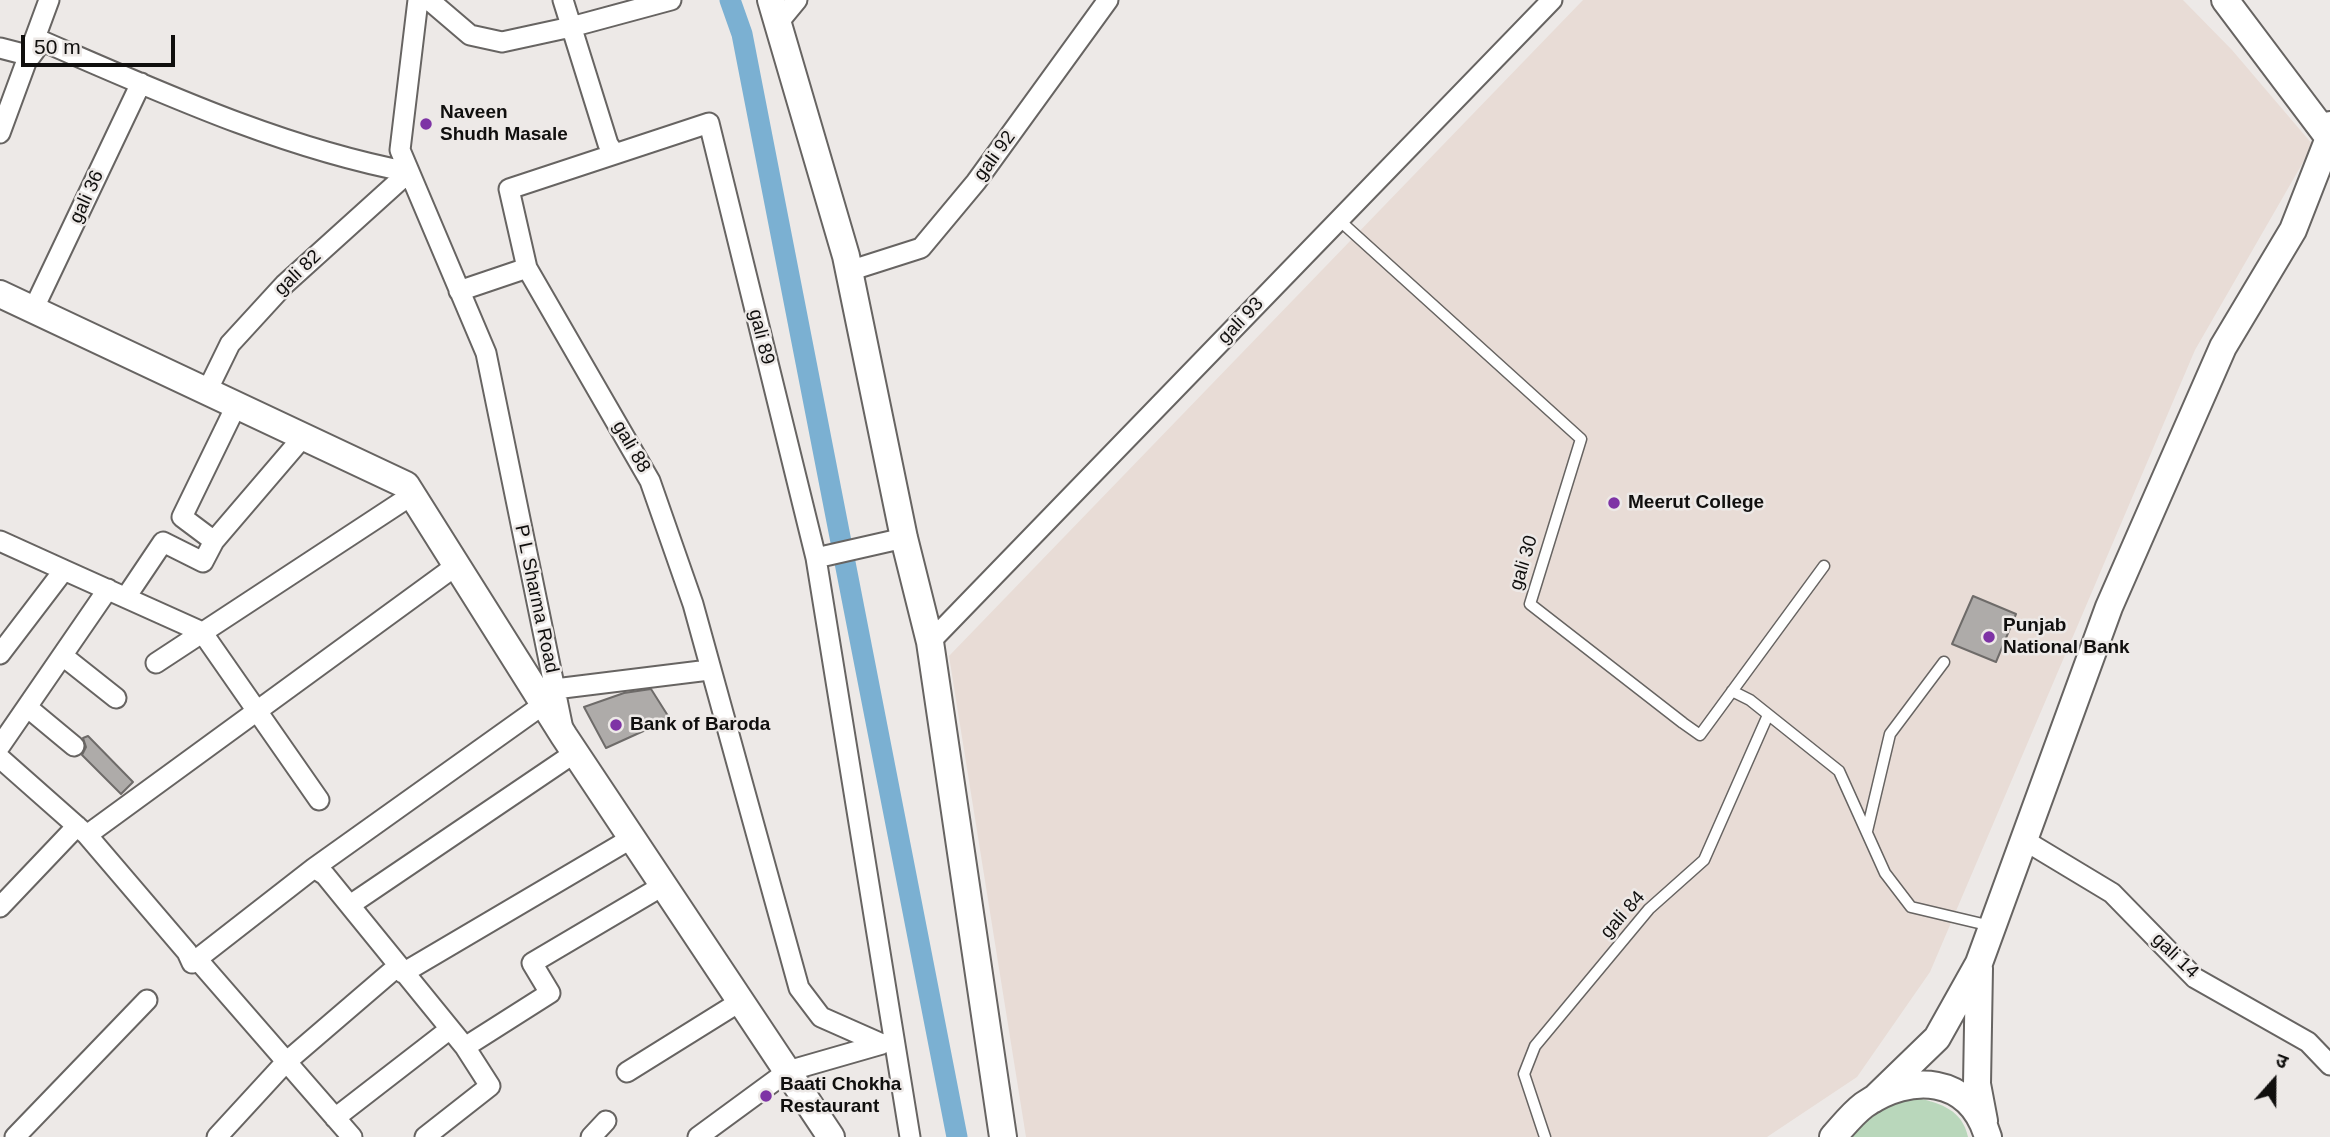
<!DOCTYPE html>
<meta charset="utf-8">
<style>
body{margin:0}
#map{position:relative;width:2330px;height:1137px;overflow:hidden;background:#ede9e7;font-family:Arial,"Noto Sans Devanagari",sans-serif}
canvas{display:block}
.north{position:absolute;left:2239px;top:1046px;width:70px;height:70px;-webkit-text-stroke:5px #ede9e7;paint-order:stroke;rotate:21deg;font-size:19px;font-weight:700;line-height:28px;text-align:center;color:#100f0e}
.north::after{content:'';display:block;margin:auto;width:24px;height:32px;background:#100f0e;clip-path:polygon(50% 0,100% 100%,50% 72%,0 100%)}
.scale{position:absolute;left:21px;top:35px;width:154px;height:32px;box-sizing:border-box;border:4px solid #100f0e;border-top:0;padding-left:9px;font-size:21px;line-height:24px;white-space:nowrap;color:#100f0e;-webkit-text-stroke:5px #ede9e7;paint-order:stroke}
</style>
<div id="map">
<canvas width="2330" height="1137"></canvas>
<div class="north">उ</div>
<div class="scale">50 m</div>
</div>
<script>
const context = document.querySelector('canvas').getContext('2d');
context.lineJoin = 'round';
function fill(path, color) { context.fillStyle = color; context.fill(path, 'evenodd'); }
function trace(path, color, width, dash) { context.strokeStyle = color; context.lineWidth = width; context.lineCap = dash ? 'butt' : 'round'; context.setLineDash(dash || []); context.stroke(path); }
function write(font, color, halo, rows, align = 'center') {
  context.font = font + ' Arial,sans-serif'; context.lineWidth = 5; context.setLineDash([]); context.textBaseline = 'middle'; context.strokeStyle = halo; context.fillStyle = color; for (const [text, x, y, turn = 0] of rows) {
    context.save(); context.translate(x, y); context.rotate((+turn || 0) * Math.PI / 180); context.textAlign = isNaN(turn) ? turn : align; if (halo) context.strokeText(text, 0, 0); context.fillText(text, 0, 0); context.restore();
  }
}
const built = new Path2D(`
 M 1583,0 L 2183,0 L 2232,50 L 2313,145 L 2195,350 L 1930,972 L 1857,1077 L 1767,1137 L 1026,1137 L 949,656 Z`);
const green = new Path2D(`
 M 1918,1098 C 1942,1104 1962,1110 1968,1137 L 1846,1137 C 1866,1115 1887,1099 1918,1098 Z`);
const canal = new Path2D(`
 M 730,0 L 742,34 L 957,1137`);
const building = new Path2D(`
 M 1973,596 L 2016,614 L 1996,662 L 1952,644 Z
 M 651,689 L 670,719 L 606,748 L 584,707 L 624,693 Z
 M 88,736 L 133,782 L 121,794 L 82,755 L 86,747 L 83,738 Z`);
const lane = new Path2D(`
 M 1339,220 L 1581,439 L 1530,604 L 1683,723 L 1700,735 L 1824,566
 M 1732,691 L 1750,700 L 1839,771 L 1885,873 L 1911,907 L 1991,926
 M 1867,831 L 1890,734 L 1944,662
 M 1545,1137 L 1524,1074 L 1535,1046 L 1649,909 L 1704,860 L 1768,715`);
const street = new Path2D(`
 M 418,0 L 400,150 L 486,353 L 562,724
 M 429,0 L 470,35 L 502,42 L 571,27 L 671,0
 M 563,0 L 608,144 L 614,153
 M 778,23 L 797,0
 M 0,48 L 31,56 L 42,41 C 160,92 282,148 409,172
 M 0,133 L 49,0
 M 849,271 L 921,248 L 976,182 L 1108,0
 M 459,291 L 527,268
 M 33,310 L 141,83
 M 207,391 L 230,344 L 285,284 L 409,172
 M 236,406 L 182,517 L 214,541 L 303,437
 M 0,541 L 64,570
 M 816,558 L 910,1137
 M 126,597 L 163,542 L 203,562 L 214,541
 M 930,642 L 1552,0
 M 0,654 L 64,570 L 202,632 L 319,800
 M 63,656 L 116,698
 M 156,663 L 412,495
 M 555,689 L 709,670
 M 27,707 L 74,746
 M 0,746 L 108,589
 M 0,758 L 87,835 L 187,952 L 192,963 L 314,868 L 325,875 L 465,1047 L 490,1086 L 425,1137
 M 87,835 L 457,565
 M 2024,840 L 2112,893 L 2195,978 L 2308,1042 L 2330,1065
 M 314,868 L 544,704
 M 350,905 L 576,752
 M 0,907 L 77,826
 M 197,959 L 352,1137
 M 403,973 L 632,838
 M 882,1044 L 821,1017 L 799,988 L 693,604 L 650,481 L 527,268 L 509,189 L 709,123 L 816,558 L 904,538
 M 465,1047 L 550,993 L 532,963 L 664,885
 M 627,1072 L 741,1001
 M 335,1118 L 450,1029
 M 15,1137 L 147,1000
 M 217,1137 L 285,1063 L 398,966
 M 591,1137 L 606,1121
 M 698,1137 L 788,1071 L 882,1044`);
const secondary = new Path2D(`
 M 771,0 L 846,256 L 904,538 L 930,642 L 1003,1137
 M 2225,0 L 2329,138
 M 0,294 L 406,485 L 564,736 L 831,1137
 M 1979,968 L 1977,1084 L 1984,1121
 M 1874,1099 L 1937,1038 L 1979,963 L 2109,607 L 2223,347 L 2293,230 L 2329,138 L 2330,125
 M 1833,1137 C 1843,1126 1852,1114 1864,1105 C 1910,1073 1970,1075 1988,1137`);
const markers = [
 [426,124,7,"#7e33a5"],
 [1614,503,7,"#7e33a5"],
 [1989,637,7,"#7e33a5"],
 [616,725,7,"#7e33a5"],
 [766,1096,7,"#7e33a5"]
];
const poiNames = [
 ["Naveen",440,113],
 ["Shudh Masale",440,135],
 ["Meerut College",1628,503],
 ["Punjab",2003,626],
 ["National Bank",2003,648],
 ["Bank of Baroda",630,725],
 ["Baati Chokha",780,1085],
 ["Restaurant",780,1107]
];
const streetNames = [
 ["gali 92",995,156,-54],
 ["gali 36",87,197,-65],
 ["gali 82",298,273,-44],
 ["gali 93",1241,321,-46],
 ["gali 89",761,337,76],
 ["gali 88",631,447,60],
 ["gali 30",1524,563,-73],
 ["P L Sharma Road",536,599,78],
 ["gali 84",1623,915,-48],
 ["gali 14",2175,956,44]
];
fill(built, '#e8dcd6');
fill(green, '#b9d7bb');
trace(canal, '#7bb0d2', 21);
fill(building, '#aeaba9');
trace(building, '#6e6b69', 2);
trace(lane, '#676462', 13);
trace(street, '#676462', 23);
trace(secondary, '#676462', 30);
trace(lane, '#fff', 10);
trace(street, '#fff', 19);
trace(secondary, '#fff', 26);
for (const [x, y, r, color] of markers) { const dot = new Path2D(); dot.arc(x, y, r, 0, 2 * Math.PI); context.fillStyle = color; context.fill(dot); trace(dot, '#ede9e7', 2.5); }
write('bold 19px', '#100f0e', '#ede9e7', poiNames, 'left');
write('19px', '#100f0e', '#ede9e7', streetNames);
</script>
